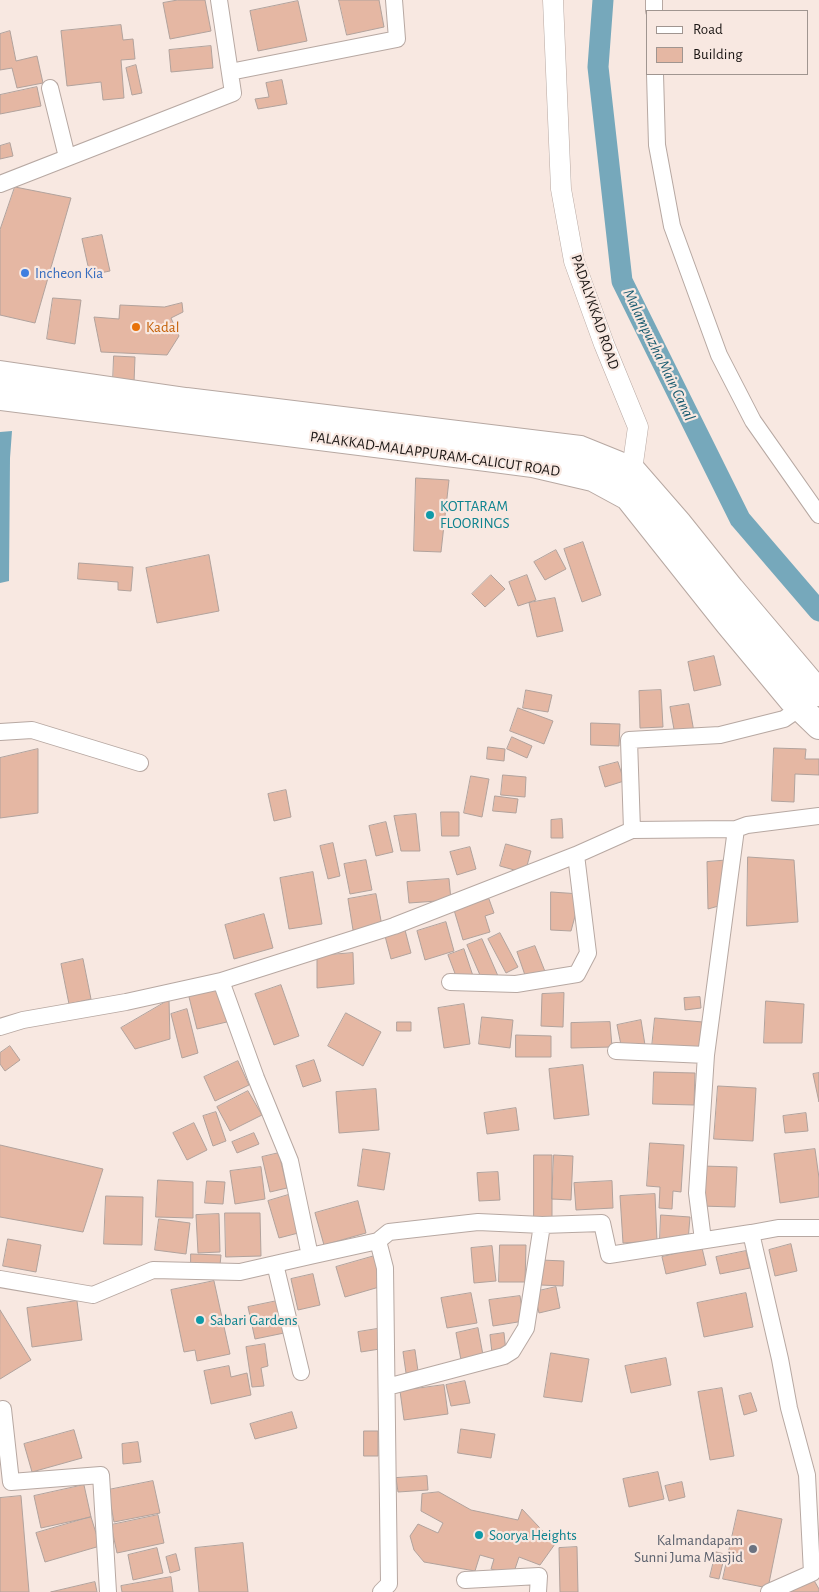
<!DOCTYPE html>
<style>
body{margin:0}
#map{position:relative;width:819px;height:1592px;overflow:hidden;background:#f8e8e1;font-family:"Alegreya Sans",sans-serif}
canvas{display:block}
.legend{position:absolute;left:646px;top:10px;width:162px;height:65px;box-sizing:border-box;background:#f8e8e1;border:1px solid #a09590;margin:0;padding:6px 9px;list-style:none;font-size:15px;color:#1d1816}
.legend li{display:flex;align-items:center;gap:10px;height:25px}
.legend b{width:25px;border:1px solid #a09590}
</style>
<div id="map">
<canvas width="819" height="1592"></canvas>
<ul class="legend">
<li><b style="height:6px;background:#fff"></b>Road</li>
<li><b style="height:14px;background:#e5b7a3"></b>Building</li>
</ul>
</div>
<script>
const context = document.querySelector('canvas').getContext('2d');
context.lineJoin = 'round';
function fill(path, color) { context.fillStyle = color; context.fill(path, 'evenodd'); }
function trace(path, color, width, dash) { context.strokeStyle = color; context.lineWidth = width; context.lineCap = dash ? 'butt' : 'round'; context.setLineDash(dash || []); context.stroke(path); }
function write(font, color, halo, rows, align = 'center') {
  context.font = font + ' "Alegreya Sans",sans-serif'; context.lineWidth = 4.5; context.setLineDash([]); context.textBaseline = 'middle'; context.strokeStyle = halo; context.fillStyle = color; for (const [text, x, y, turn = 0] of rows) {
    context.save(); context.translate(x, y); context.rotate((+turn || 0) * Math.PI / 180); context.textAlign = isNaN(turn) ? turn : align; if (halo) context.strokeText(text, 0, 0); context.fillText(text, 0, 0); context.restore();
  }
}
const water = new Path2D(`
 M 12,431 L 10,458 L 9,581 L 0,583 L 0,432 Z`);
const canal = new Path2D(`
 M 603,0 L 598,67 L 622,281 L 740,519 L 819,611`);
const building = new Path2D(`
 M 178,0 L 205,0 L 211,31 L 170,39 L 163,3 Z
 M 339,0 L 379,0 L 384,27 L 347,35 Z
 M 298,1 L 307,41 L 258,51 L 250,11 Z
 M 121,25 L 123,40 L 133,39 L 135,59 L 121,60 L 124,98 L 103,100 L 101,82 L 67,86 L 61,31 Z
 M 10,31 L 16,61 L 37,56 L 43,83 L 17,88 L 12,68 L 0,70 L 0,34 Z
 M 211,46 L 213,68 L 171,72 L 169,50 Z
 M 136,65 L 142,93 L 132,95 L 126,68 Z
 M 282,80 L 287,104 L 258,109 L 255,99 L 269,97 L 266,83 Z
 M 37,87 L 41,106 L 0,114 L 0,95 Z
 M 10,143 L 13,156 L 0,159 L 0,146 Z
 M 15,187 L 71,198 L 35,323 L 0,315 L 0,230 Z
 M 102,235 L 110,271 L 90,275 L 82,239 Z
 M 53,298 L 81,300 L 75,344 L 47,339 Z
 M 182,303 L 183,312 L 171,318 L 179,336 L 167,355 L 101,352 L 94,317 L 119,319 L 120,305 L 164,307 Z
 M 114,356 L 135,357 L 134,383 L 113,382 Z
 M 416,478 L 449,480 L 441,552 L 414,551 Z
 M 583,542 L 601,595 L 582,602 L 564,549 Z
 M 556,550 L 566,569 L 545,580 L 534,562 Z
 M 209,555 L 219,611 L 157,623 L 146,568 Z
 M 79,563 L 133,567 L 131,591 L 118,590 L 118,582 L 78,579 Z
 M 491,575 L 505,589 L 485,607 L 472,594 Z
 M 527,575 L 536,600 L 518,606 L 509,582 Z
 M 555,598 L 563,631 L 537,637 L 529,603 Z
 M 714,656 L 721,685 L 694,691 L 688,662 Z
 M 526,690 L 552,695 L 548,712 L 523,708 Z
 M 661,690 L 663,727 L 640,728 L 639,691 Z
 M 689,704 L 694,732 L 675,735 L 670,707 Z
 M 518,708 L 553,721 L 544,744 L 510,731 Z
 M 591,723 L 620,724 L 619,746 L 591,745 Z
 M 512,737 L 532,746 L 527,758 L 507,749 Z
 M 488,747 L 505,749 L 504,761 L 487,759 Z
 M 774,748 L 806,749 L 805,759 L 819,759 L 819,775 L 795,774 L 794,802 L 772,801 Z
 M 38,749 L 38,813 L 0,818 L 0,758 Z
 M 618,762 L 624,781 L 605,787 L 599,767 Z
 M 503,775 L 526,777 L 525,797 L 501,795 Z
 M 471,776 L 489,779 L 482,817 L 464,813 Z
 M 286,790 L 291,817 L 274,821 L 268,794 Z
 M 495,796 L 518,799 L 516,813 L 493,811 Z
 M 441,812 L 459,812 L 459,836 L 442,836 Z
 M 416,814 L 420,851 L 401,851 L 394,816 Z
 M 562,819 L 563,838 L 551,838 L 551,820 Z
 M 386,822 L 393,852 L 376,856 L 369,826 Z
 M 333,843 L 340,876 L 328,879 L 320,846 Z
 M 506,844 L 531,851 L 525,873 L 500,866 Z
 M 470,847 L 476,869 L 457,875 L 450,852 Z
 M 748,857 L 794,860 L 798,922 L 747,926 Z
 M 366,860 L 372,890 L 350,894 L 344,864 Z
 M 731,860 L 729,903 L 708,909 L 707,862 Z
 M 313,872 L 322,924 L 289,929 L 280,878 Z
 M 449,879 L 451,900 L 409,903 L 407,882 Z
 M 551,892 L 581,894 L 571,931 L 551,930 Z
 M 376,894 L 382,926 L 353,930 L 348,899 Z
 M 489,899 L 494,913 L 485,916 L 490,932 L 463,940 L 454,910 Z
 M 264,914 L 273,948 L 234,959 L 225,925 Z
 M 446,922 L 454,951 L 425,960 L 417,931 Z
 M 405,930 L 411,953 L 391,959 L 385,936 Z
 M 500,933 L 518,967 L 506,973 L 488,939 Z
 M 482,939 L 498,976 L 483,982 L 467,945 Z
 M 535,946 L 548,979 L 527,981 L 517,952 Z
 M 464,949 L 474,979 L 459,984 L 448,955 Z
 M 353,953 L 354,984 L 317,988 L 317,956 Z
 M 83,959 L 91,999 L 69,1004 L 61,964 Z
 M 281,985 L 299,1036 L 274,1045 L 255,994 Z
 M 224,988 L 231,1021 L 197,1029 L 189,997 Z
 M 564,993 L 563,1027 L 541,1026 L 542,994 Z
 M 700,997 L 701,1008 L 685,1010 L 684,998 Z
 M 169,1000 L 170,1039 L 135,1049 L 121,1028 Z
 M 766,1001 L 804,1004 L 802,1043 L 764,1043 Z
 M 464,1004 L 470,1044 L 444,1048 L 438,1008 Z
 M 187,1009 L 198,1053 L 182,1058 L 171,1014 Z
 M 346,1013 L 381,1032 L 363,1066 L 328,1046 Z
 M 482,1017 L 513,1020 L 510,1048 L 479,1044 Z
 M 655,1018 L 703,1022 L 701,1051 L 652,1047 Z
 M 641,1020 L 645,1045 L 622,1050 L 617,1025 Z
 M 397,1022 L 411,1022 L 411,1031 L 397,1031 Z
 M 610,1022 L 612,1047 L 571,1048 L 571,1023 Z
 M 516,1035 L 551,1036 L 551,1057 L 516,1057 Z
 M 10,1046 L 20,1060 L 5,1071 L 0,1064 L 0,1053 Z
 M 314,1060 L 321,1081 L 303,1087 L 296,1066 Z
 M 238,1061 L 249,1085 L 215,1101 L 204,1077 Z
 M 583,1065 L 589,1115 L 554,1119 L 549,1069 Z
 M 654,1072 L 695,1073 L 694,1105 L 653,1104 Z
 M 819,1073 L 819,1102 L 813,1074 Z
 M 718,1086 L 756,1088 L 753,1141 L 714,1139 Z
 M 376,1089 L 379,1130 L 339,1133 L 336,1092 Z
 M 248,1091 L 262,1115 L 230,1131 L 217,1107 Z
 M 516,1108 L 519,1130 L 487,1134 L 484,1113 Z
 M 216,1112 L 226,1141 L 213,1146 L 203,1116 Z
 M 806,1113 L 808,1131 L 785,1133 L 783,1116 Z
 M 194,1123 L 207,1150 L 187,1160 L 173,1133 Z
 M 254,1133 L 259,1144 L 237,1153 L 232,1142 Z
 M 650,1143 L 684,1145 L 681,1192 L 673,1191 L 672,1209 L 659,1208 L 660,1187 L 647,1186 Z
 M 0,1145 L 103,1169 L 83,1232 L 0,1217 Z
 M 363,1149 L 390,1153 L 384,1190 L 358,1186 Z
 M 815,1149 L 819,1178 L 819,1197 L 780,1203 L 774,1154 Z
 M 279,1153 L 287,1188 L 270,1192 L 262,1157 Z
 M 534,1155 L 552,1155 L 552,1217 L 534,1217 Z
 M 554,1155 L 573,1156 L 571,1200 L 552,1199 Z
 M 702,1166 L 737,1167 L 735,1207 L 700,1206 Z
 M 261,1167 L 265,1199 L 235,1204 L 230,1171 Z
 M 498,1172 L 500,1200 L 479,1201 L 477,1173 Z
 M 158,1180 L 193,1182 L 193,1218 L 156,1217 Z
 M 207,1181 L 225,1182 L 223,1204 L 205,1203 Z
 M 612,1181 L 613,1208 L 576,1210 L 574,1183 Z
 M 295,1193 L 306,1231 L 279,1238 L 268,1201 Z
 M 655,1194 L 657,1241 L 623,1243 L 620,1196 Z
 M 106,1196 L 143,1197 L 142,1245 L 104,1244 Z
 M 358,1201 L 366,1233 L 324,1245 L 315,1213 Z
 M 225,1213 L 260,1213 L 261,1256 L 226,1257 Z
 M 219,1214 L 220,1252 L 198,1253 L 196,1215 Z
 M 661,1215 L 690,1217 L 688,1241 L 660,1239 Z
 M 159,1219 L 190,1223 L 186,1254 L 155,1250 Z
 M 8,1239 L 41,1245 L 36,1272 L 3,1266 Z
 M 791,1244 L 797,1271 L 775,1276 L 769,1250 Z
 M 500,1245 L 526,1245 L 525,1282 L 499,1282 Z
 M 492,1246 L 496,1281 L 474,1283 L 471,1248 Z
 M 702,1248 L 706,1265 L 666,1274 L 662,1257 Z
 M 746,1251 L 750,1268 L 720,1274 L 716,1257 Z
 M 191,1254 L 221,1255 L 220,1265 L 191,1265 Z
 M 378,1255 L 386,1285 L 345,1297 L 336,1267 Z
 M 541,1260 L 564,1261 L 563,1286 L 540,1285 Z
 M 313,1274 L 320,1305 L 298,1310 L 291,1279 Z
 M 214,1281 L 230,1354 L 197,1361 L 195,1350 L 184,1352 L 171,1290 Z
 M 556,1287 L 560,1308 L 539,1313 L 534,1292 Z
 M 471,1293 L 477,1323 L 447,1328 L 441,1298 Z
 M 746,1293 L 753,1327 L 704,1337 L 697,1303 Z
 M 520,1296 L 524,1321 L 493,1326 L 489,1300 Z
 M 282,1300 L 289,1332 L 255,1339 L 248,1307 Z
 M 77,1301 L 82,1340 L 32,1347 L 27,1308 Z
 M 0,1310 L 31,1360 L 0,1379 Z
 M 383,1328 L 386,1348 L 361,1352 L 358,1332 Z
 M 478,1328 L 483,1355 L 461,1360 L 456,1333 Z
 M 504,1333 L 506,1352 L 492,1353 L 490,1335 Z
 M 265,1344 L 268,1366 L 261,1368 L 264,1386 L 252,1387 L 246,1347 Z
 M 415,1350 L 418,1371 L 406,1373 L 403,1352 Z
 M 551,1353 L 589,1359 L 582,1402 L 544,1397 Z
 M 666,1358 L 671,1385 L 631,1393 L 625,1366 Z
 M 229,1366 L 231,1377 L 247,1373 L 251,1395 L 211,1404 L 204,1371 Z
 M 465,1381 L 470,1403 L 451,1406 L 446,1385 Z
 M 444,1385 L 448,1414 L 404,1420 L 400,1391 Z
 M 722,1388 L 734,1456 L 710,1460 L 698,1392 Z
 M 751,1393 L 757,1411 L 744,1415 L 739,1396 Z
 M 292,1412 L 297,1428 L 255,1439 L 250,1424 Z
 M 461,1429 L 495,1434 L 491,1458 L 458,1453 Z
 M 74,1430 L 82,1458 L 32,1472 L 24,1444 Z
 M 364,1431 L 378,1431 L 378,1456 L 364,1456 Z
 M 138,1442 L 141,1462 L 123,1464 L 122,1444 Z
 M 658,1472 L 664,1499 L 629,1507 L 623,1479 Z
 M 427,1476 L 428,1490 L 398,1492 L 396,1478 Z
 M 153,1481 L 160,1513 L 114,1522 L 108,1490 Z
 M 682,1482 L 685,1497 L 669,1501 L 665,1486 Z
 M 84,1485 L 91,1517 L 41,1528 L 34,1496 Z
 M 439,1492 L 471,1510 L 518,1520 L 522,1509 L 555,1544 L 540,1565 L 519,1557 L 513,1575 L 491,1569 L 494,1559 L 480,1555 L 475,1571 L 424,1562 L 414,1550 L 410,1536 L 418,1524 L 438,1533 L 443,1523 L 421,1511 L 422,1494 Z
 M 21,1496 L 29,1592 L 0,1592 L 0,1498 Z
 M 738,1510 L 782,1519 L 768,1588 L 723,1579 Z
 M 158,1515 L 164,1543 L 117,1553 L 111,1525 Z
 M 91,1517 L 100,1546 L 45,1562 L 36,1533 Z
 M 243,1543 L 248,1592 L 199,1592 L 195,1548 Z
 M 577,1547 L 578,1592 L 560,1592 L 559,1548 Z
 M 157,1548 L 163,1573 L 133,1580 L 128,1555 Z
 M 716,1552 L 725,1554 L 719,1579 L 710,1577 Z
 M 176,1554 L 180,1570 L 170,1573 L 166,1557 Z
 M 171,1577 L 173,1592 L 122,1592 L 121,1586 Z
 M 812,1577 L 819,1589 L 819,1592 L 792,1592 L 791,1591 Z
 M 95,1582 L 97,1592 L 51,1592 Z`);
const minor = new Path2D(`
 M 654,0 L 654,11
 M 230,72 L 397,39 L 394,0
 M 655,74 L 657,145 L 672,226 L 719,355 L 753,421 L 819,515
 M 50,88 L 67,157
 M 0,184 L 233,93 L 219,0
 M 0,732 L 32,730 L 140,763
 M 632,830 L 629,740 L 720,735 L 784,719 L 800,708
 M 221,981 L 394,926 L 576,855 L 632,830 L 736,829 L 747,825 L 819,816
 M 450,982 L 516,984 L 577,974 L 588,953 L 576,855
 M 0,1027 L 23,1020 L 126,1002 L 221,981 L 256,1078 L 290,1161 L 310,1256 L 240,1272 L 153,1270 L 93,1295 L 0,1279
 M 616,1051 L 706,1055
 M 751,1233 L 778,1228 L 819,1228
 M 703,1240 L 697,1193 L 706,1055 L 736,829
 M 378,1241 L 389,1232 L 478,1222 L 542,1225 L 602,1223 L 609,1255 L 751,1233 L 780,1359 L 789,1408 L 807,1475 L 812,1573 L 769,1592
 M 310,1256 L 378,1241 L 385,1268 L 389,1584 L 381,1592
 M 275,1264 L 301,1372
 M 387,1387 L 504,1356 L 512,1351 L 526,1328 L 542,1225
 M 3,1409 L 11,1482 L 101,1475 L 108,1592
 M 465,1580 L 539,1576 L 538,1592`);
const tertiary = new Path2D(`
 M 553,0 L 561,189 L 574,261 L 604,344 L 638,427 L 632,470`);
const trunk = new Path2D(`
 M 0,374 L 186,401 L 580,449 L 632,470 L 679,524 L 731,589 L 819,693
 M 0,397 L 487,458 L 533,464 L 593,478 L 628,497 L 728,623 L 792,700 L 819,726`);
const markers = [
 [25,273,5,"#3f7fe0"],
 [136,327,5,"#e8710a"],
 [430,515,5,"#0f9aa8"],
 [200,1320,5,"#0f9aa8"],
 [479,1535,5,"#0f9aa8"],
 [753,1549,5,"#6b7280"]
];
const shopNames = [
 ["Incheon Kia",35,273]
];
const streetNames = [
 ["PADALYKKAD ROAD",595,312,71],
 ["PALAKKAD-MALAPPURAM-CALICUT ROAD",435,454,8]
];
const foodNames = [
 ["Kadal",146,327]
];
const cultureNames = [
 ["KOTTARAM",440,506],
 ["FLOORINGS",440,523],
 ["Sabari Gardens",210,1320],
 ["Soorya Heights",489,1535]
];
const worshipNames = [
 ["Kalmandapam",743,1540],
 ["Sunni Juma Masjid",743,1557]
];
const waterNames = [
 ["Malampuzha Main Canal",659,355,64]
];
fill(water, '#76a8bb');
trace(canal, '#76a8bb', 21);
fill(building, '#e5b7a3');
trace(building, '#b1a29c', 1);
trace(minor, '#b7a8a2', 18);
trace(tertiary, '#b7a8a2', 21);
trace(trunk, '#b7a8a2', 28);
trace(minor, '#fff', 16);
trace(tertiary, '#fff', 20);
trace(trunk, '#fff', 26);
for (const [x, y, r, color] of markers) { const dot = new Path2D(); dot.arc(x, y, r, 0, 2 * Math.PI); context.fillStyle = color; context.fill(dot); trace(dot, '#f8e8e1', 2); }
write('15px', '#366cbe', '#f8e8e1', shopNames, 'left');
write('15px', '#1d1816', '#f8e8e1', streetNames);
write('15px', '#c56008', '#f8e8e1', foodNames, 'left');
write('15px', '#0d838f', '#f8e8e1', cultureNames, 'left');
write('15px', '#5b616d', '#f8e8e1', worshipNames, 'right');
write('italic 16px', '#1a5c71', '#f8e8e1', waterNames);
</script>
